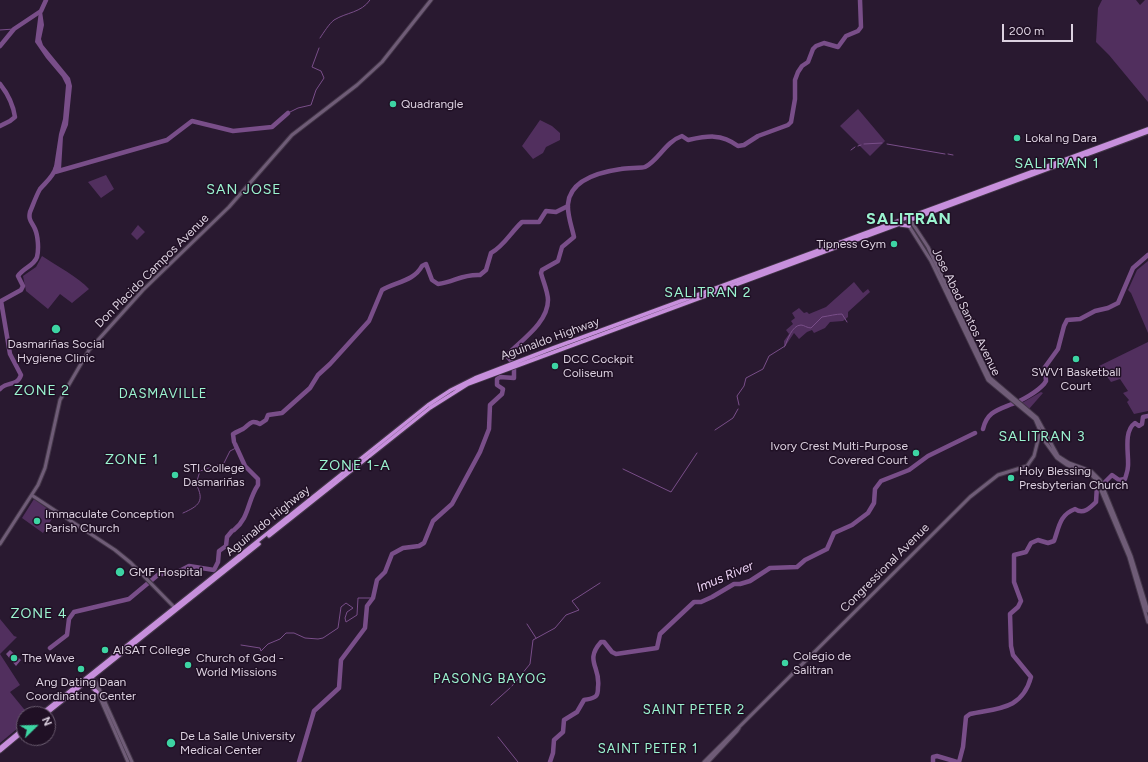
<!DOCTYPE html>
<meta charset="utf-8">
<style>
body{margin:0}
#map{position:relative;width:1148px;height:762px;overflow:hidden;background:#291930;font-family:Figtree,sans-serif}
canvas{display:block}
.north{position:absolute;left:16px;top:706px;width:40px;height:40px;box-sizing:border-box;background:#201025;border:1px solid #6b5d70;border-radius:50%;rotate:67deg;font-size:11px;font-weight:700;line-height:16px;text-align:center;color:#dcd1e0}
.north::after{content:'';display:block;margin:auto;width:14px;height:18px;background:#3dd4a3;clip-path:polygon(50% 0,100% 100%,50% 72%,0 100%)}
.scale{position:absolute;left:1002px;top:24px;width:71px;height:18px;box-sizing:border-box;border:2px solid #dcd1e0;border-top:0;padding-left:5px;font-size:12px;line-height:14px;white-space:nowrap;color:#dcd1e0;-webkit-text-stroke:3px #201025;paint-order:stroke}
</style>
<div id="map">
<canvas width="1148" height="762"></canvas>
<div class="north">N</div>
<div class="scale">200 m</div>
</div>
<script>
const context = document.querySelector('canvas').getContext('2d');
context.lineJoin = 'round';
function fill(path, color) { context.fillStyle = color; context.fill(path, 'evenodd'); }
function trace(path, color, width, dash) { context.strokeStyle = color; context.lineWidth = width; context.lineCap = dash ? 'butt' : 'round'; context.setLineDash(dash || []); context.stroke(path); }
function write(font, color, halo, rows, align = 'center') {
  context.font = font + ' Figtree,sans-serif'; context.lineWidth = 3; context.setLineDash([]); context.textBaseline = 'middle'; context.strokeStyle = halo; context.fillStyle = color; for (const [text, x, y, turn = 0] of rows) {
    context.save(); context.translate(x, y); context.rotate((+turn || 0) * Math.PI / 180); context.textAlign = isNaN(turn) ? turn : align; if (halo) context.strokeText(text, 0, 0); context.fillText(text, 0, 0); context.restore();
  }
}
const green = new Path2D(`
 M 1102,0 L 1136,0 L 1140,5 L 1145,0 L 1148,0 L 1148,102 L 1109,55 L 1096,42 L 1098,8 Z
 M 858,109 L 885,141 L 870,156 L 840,126 Z
 M 540,120 L 552,126 L 560,133 L 560,140 L 546,147 L 543,153 L 533,159 L 522,146 Z
 M 106,175 L 114,189 L 101,198 L 88,182 Z
 M 138,225 L 145,232 L 137,240 L 131,234 Z
 M 42,256 C 57,266 78,277 89,289 L 72,303 L 60,294 L 48,309 L 26,291 L 23,276 L 36,267 Z
 M 1148,261 L 1148,333 L 1131,293 L 1128,290 L 1137,270 Z
 M 854,282 L 863,293 L 868,289 L 870,292 L 848,312 L 848,317 L 843,321 L 830,322 L 825,328 L 814,333 L 812,330 L 807,332 L 799,339 L 794,333 L 784,348 L 784,341 L 789,334 L 786,330 L 793,324 L 791,321 L 795,318 L 792,313 L 799,308 L 804,313 L 807,312 L 809,314 L 826,307 Z
 M 1148,342 L 1148,411 L 1134,414 L 1127,402 L 1129,400 L 1123,393 L 1128,391 L 1120,379 L 1111,382 L 1099,366 Z
 M 1041,392 L 1043,393 L 1029,409 L 1022,403 Z
 M 34,499 L 55,514 L 43,533 L 22,518 Z
 M 0,619 L 14,636 L 17,637 L 0,654 L 20,685 L 10,692 L 28,714 L 24,714 L 24,723 L 0,743 Z`);
const water = new Path2D(`
 M 46,0 L 48,0 L 42,11 L 44,25 L 41,39 L 43,45 L 70,78 L 72,86 L 68,125 L 63,137 L 61,170 L 53,173 L 59,134 L 63,119 L 66,85 L 62,77 L 46,58 L 35,42 L 39,11 Z
 M 10,650 L 21,660 L 16,666 L 6,654 Z`);
const stream = new Path2D(`
 M 0,30 L 14,29
 M 320,38 C 324,32 329,24 334,20 C 347,12 361,13 370,0
 M 288,113 L 298,108 L 311,105 L 316,90 L 324,78 L 321,71 L 312,67 L 319,48
 M 864,144 L 882,143
 M 887,144 L 945,154
 M 858,146 L 861,145
 M 851,150 L 855,147
 M 948,154 L 953,155
 M 739,405 L 737,396 L 744,386 L 746,378 L 763,369 L 769,356 L 785,346 C 787,341 792,325 801,325 C 804,325 807,328 811,328 L 822,317 C 829,316 836,314 842,314 L 847,322
 M 715,430 L 733,418 L 738,409
 M 623,469 L 671,492 L 697,453
 M 183,513 C 199,506 205,501 196,484 L 200,471 L 224,463 L 230,451 L 236,448
 M 527,624 L 536,638
 M 241,645 L 260,648 L 261,651 L 268,644 L 280,639 L 286,633 L 294,633 L 305,638 L 318,639 L 323,638 L 338,628 L 341,607 L 346,603 L 353,608 L 347,612 L 345,618 L 346,622 L 357,615 L 358,598 L 373,598
 M 512,686 L 530,664 L 533,640 L 555,628 L 566,615 L 579,610 L 572,601 L 600,583
 M 491,705 L 510,688
 M 498,737 L 518,762`);
const river = new Path2D(`
 M 0,46 L 14,29 L 41,11 L 46,0
 M 0,84 C 8,94 13,104 15,117 L 10,121 L 0,126
 M 55,172 L 167,140 L 192,121 L 233,131 L 272,127 L 288,113
 M 512,362 L 508,357 L 509,353 C 523,339 548,322 548,300 C 548,292 543,281 541,273 L 542,270 L 558,261 L 562,247 L 574,237 C 572,227 567,215 568,204 C 570,179 600,172 621,169 C 626,168 643,168 645,167 C 659,160 665,142 682,136 L 688,140 C 707,136 721,133 738,146 L 744,145 L 758,136 L 788,125 L 791,122 L 795,99 L 795,80 L 798,72 L 802,66 L 808,62 L 813,49 L 816,46 L 824,43 L 838,47 L 846,36 L 858,31 L 861,27 L 860,0
 M 0,389 C 7,381 17,387 21,375 L 10,354 L 1,301 L 21,290 L 23,286 L 18,276 C 23,268 34,266 37,257 C 39,249 38,236 35,229 C 32,222 28,220 30,212 C 33,205 36,196 40,189 C 46,182 54,176 56,167
 M 983,429 C 987,412 997,410 1012,404 C 1021,401 1037,392 1044,384 L 1046,381 L 1045,367 L 1058,349 L 1064,326 L 1067,320 L 1080,319 L 1095,311 L 1108,308 L 1118,303 L 1133,268 L 1148,255
 M 234,442 L 233,434 C 236,432 239,431 243,429 C 250,424 251,419 260,424 L 266,420 L 268,415 L 282,413 L 310,388 L 318,375 L 330,364 L 369,321 L 382,290 C 396,282 414,281 422,266 L 426,264 L 432,280 L 438,284 C 455,282 461,274 480,275 L 486,270 L 491,253 C 504,246 511,232 522,222 L 539,222 L 546,211 L 556,212 L 568,206
 M 1104,483 L 1112,475 L 1119,480 L 1125,479 C 1126,475 1128,471 1128,466 C 1129,455 1123,431 1135,423 L 1139,426 L 1142,424 L 1143,417 L 1148,416
 M 234,530 C 250,517 247,501 258,485 L 258,479 L 245,466 L 235,444
 M 50,648 L 67,635 L 69,619 L 74,612 L 129,599 L 159,574 L 174,574 L 189,566 L 214,570 L 218,562 L 219,551 L 226,546 L 227,537 L 232,531
 M 299,762 L 314,711 L 339,688 L 341,660 L 365,628 L 367,606 L 373,598 L 377,580 L 385,572 L 392,554 L 403,548 L 419,546 L 424,543 L 433,521 L 452,504 L 480,452 L 489,429 L 490,405 L 502,394 L 503,389 L 497,385 L 497,379 L 500,377 L 514,378 L 514,367
 M 550,762 L 553,753 L 554,740 L 563,732 L 564,720 L 577,712 L 584,700 C 588,699 593,699 596,696 C 598,694 598,689 598,687 C 601,667 584,661 601,642 L 604,642 L 612,652 L 616,654 L 657,648 L 660,634 L 694,602 L 701,602 L 712,597 L 734,584 L 740,584 L 750,581 L 770,568 L 797,567 L 805,560 L 827,549 L 834,533 L 852,525 L 868,513 L 874,503 L 875,489 L 881,481 L 909,470 L 928,456 L 975,433
 M 933,762 L 933,757 L 937,756 L 957,762
 M 959,762 L 963,747 L 966,717 L 970,714 C 998,708 1022,710 1031,677 L 1013,655 L 1011,646 L 1010,614 L 1018,607 L 1021,601 L 1014,582 L 1014,555 L 1026,552 L 1031,543 L 1038,540 L 1048,543 L 1054,541 C 1059,528 1059,515 1075,509 C 1083,515 1090,508 1096,502 L 1097,486`);
const secondary = new Path2D(`
 M 909,218 L 928,247 L 990,378 L 1037,418 L 1058,456 L 1069,463 L 1091,471 L 1100,480 L 1131,556 L 1148,611
 M 907,219 L 909,226 L 931,261 L 988,380 L 1035,419 L 1044,440 L 1057,458 L 1067,465 L 1090,473 L 1097,481 L 1129,557 L 1148,622
 M 33,496 L 115,550 L 131,563 L 175,608
 M 0,544 L 38,485 L 45,468 L 60,400 L 89,350 L 143,290 L 229,207 L 292,135 L 357,85 L 382,62 L 431,0
 M 128,762 L 90,675 L 96,682 L 132,762
 M 704,762 L 970,497 L 998,475 L 1027,466 L 1034,456 L 1039,436 L 1043,432
 M 708,762 L 737,731 L 739,728`);
const trunk = new Path2D(`
 M 913,219 L 1148,132
 M 901,225 L 909,226
 M 269,536 L 430,408 L 468,384 L 902,223
 M 86,682 L 97,692
 M 41,714 L 428,405 L 451,390 L 475,378 L 553,348 L 1148,129
 M 46,714 L 259,544
 M 0,748 L 24,728
 M 0,751 L 24,731`);
const markers = [
 [393,104,4,"#3dd4a3"],
 [1017,138,4,"#3dd4a3"],
 [894,244,4,"#3dd4a3"],
 [56,329,5,"#3dd4a3"],
 [1076,359,4,"#3dd4a3"],
 [555,366,4,"#3dd4a3"],
 [916,453,4,"#3dd4a3"],
 [175,475,4,"#3dd4a3"],
 [1011,478,4,"#3dd4a3"],
 [37,521,4,"#3dd4a3"],
 [120,572,5,"#3dd4a3"],
 [105,650,4,"#3dd4a3"],
 [14,658,4,"#3dd4a3"],
 [785,663,4,"#3dd4a3"],
 [188,665,4,"#3dd4a3"],
 [81,669,4,"#3dd4a3"],
 [171,743,5,"#3dd4a3"]
];
const poiNames = [
 ["Quadrangle",401,104],
 ["Lokal ng Dara",1025,138],
 ["Tipness Gym",886,244,"right"],
 ["Dasmariñas Social",56,344,"center"],
 ["Hygiene Clinic",56,358,"center"],
 ["DCC Cockpit",563,359],
 ["Coliseum",563,373],
 ["SWV1 Basketball",1076,372,"center"],
 ["Court",1076,386,"center"],
 ["Ivory Crest Multi-Purpose",908,446,"right"],
 ["Covered Court",908,460,"right"],
 ["STI College",183,468],
 ["Dasmariñas",183,482],
 ["Holy Blessing",1019,471],
 ["Presbyterian Church",1019,485],
 ["Immaculate Conception",45,514],
 ["Parish Church",45,528],
 ["GMF Hospital",129,572],
 ["AISAT College",113,650],
 ["Colegio de",793,656],
 ["Salitran",793,670],
 ["The Wave",22,658],
 ["Church of God -",196,658],
 ["World Missions",196,672],
 ["Ang Dating Daan",81,682,"center"],
 ["Coordinating Center",81,696,"center"],
 ["De La Salle University",180,736],
 ["Medical Center",180,750]
];
const streetNames = [
 ["Don Placido Campos Avenue",152,271,-45],
 ["Jose Abad Santos Avenue",966,312,64],
 ["Aguinaldo Highway",550,339,-20],
 ["Aguinaldo Highway",268,521,-39],
 ["Congressional Avenue",885,568,-45]
];
const neighbourhoodNames = [
 ["DASMAVILLE",163,394],
 ["PASONG BAYOG",490,679],
 ["SAINT PETER 2",694,710],
 ["SAINT PETER 1",648,749]
];
const waterNames = [
 ["Imus River",725,577,-23]
];
const quarterNames = [
 ["SALITRAN 1",1057,164],
 ["SAN JOSE",244,190],
 ["SALITRAN 2",708,293],
 ["ZONE 2",42,391],
 ["SALITRAN 3",1042,437],
 ["ZONE 1",132,460],
 ["ZONE 1-A",355,466],
 ["ZONE 4",39,614]
];
const districtNames = [
 ["SALITRAN",909,219]
];
fill(green, '#512f5e');
fill(water, '#794e89');
trace(stream, '#794e89', 1);
trace(river, '#794e89', 4.5);
trace(secondary, '#423547', 5);
trace(trunk, '#423547', 5.5);
trace(secondary, '#6f5c77', 3);
trace(trunk, '#c78fdc', 3.5);
for (const [x, y, r, color] of markers) { const dot = new Path2D(); dot.arc(x, y, r, 0, 2 * Math.PI); context.fillStyle = color; context.fill(dot); trace(dot, '#201025', 1.5); }
write('12px', '#dcd1e0', '#201025', poiNames, 'left');
write('12px', '#dcd1e0', '#201025', streetNames);
context.letterSpacing = '1px';
write('13px', '#9bf4d0', '#201025', neighbourhoodNames);
context.letterSpacing = '0px';
write('italic 13px', '#ebd2f4', '#201025', waterNames);
context.letterSpacing = '1px';
write('14px', '#9bf4d0', '#201025', quarterNames);
context.letterSpacing = '0px';
context.letterSpacing = '1px';
write('bold 16px', '#9bf4d0', '#201025', districtNames);
context.letterSpacing = '0px';
</script>
